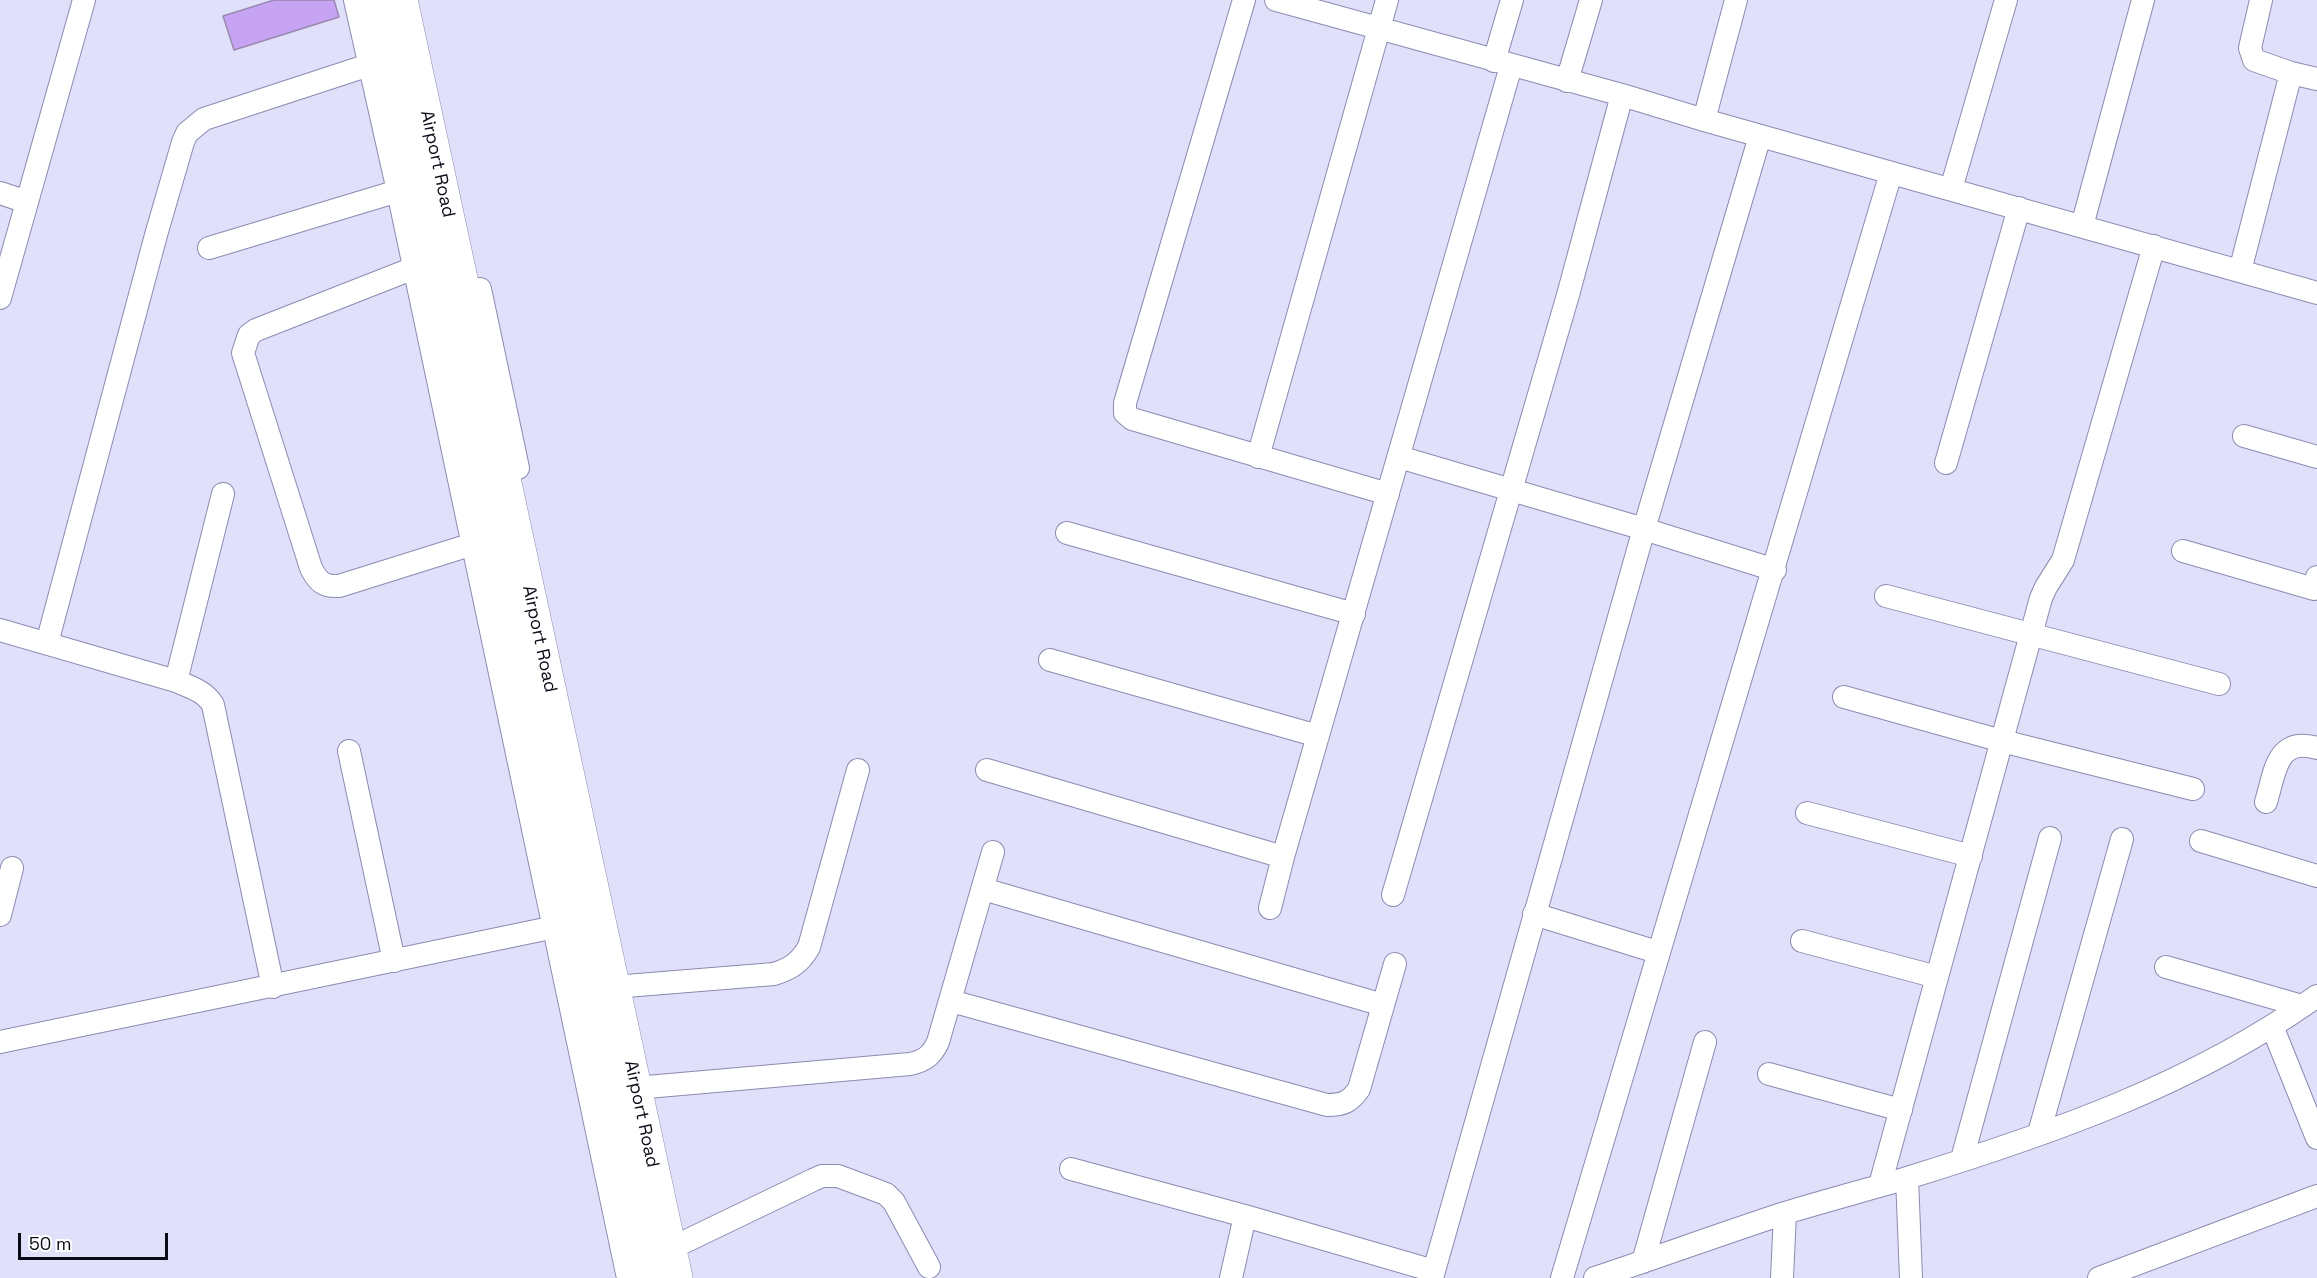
<!DOCTYPE html>
<style>
body{margin:0}
#map{position:relative;width:2317px;height:1278px;overflow:hidden;background:#e0e0fa;font-family:"Space Grotesk",sans-serif}
canvas{display:block}
.scale{position:absolute;left:18px;top:1233px;width:150px;height:27px;box-sizing:border-box;border:3px solid #0a0a17;border-top:0;padding-left:8px;font-size:18px;line-height:21px;white-space:nowrap;color:#0a0a17;-webkit-text-stroke:4px #fff;paint-order:stroke}
</style>
<div id="map">
<canvas width="2317" height="1278"></canvas>
<div class="scale">50 m</div>
</div>
<script>
const context = document.querySelector('canvas').getContext('2d');
context.lineJoin = 'round';
function fill(path, color) { context.fillStyle = color; context.fill(path, 'evenodd'); }
function trace(path, color, width, dash) { context.strokeStyle = color; context.lineWidth = width; context.lineCap = dash ? 'butt' : 'round'; context.setLineDash(dash || []); context.stroke(path); }
function write(font, color, halo, rows, align = 'center') {
  context.font = font + ' "Space Grotesk",sans-serif'; context.lineWidth = 4.5; context.setLineDash([]); context.textBaseline = 'middle'; context.strokeStyle = halo; context.fillStyle = color; for (const [text, x, y, turn = 0] of rows) {
    context.save(); context.translate(x, y); context.rotate((+turn || 0) * Math.PI / 180); context.textAlign = isNaN(turn) ? turn : align; if (halo) context.strokeText(text, 0, 0); context.fillText(text, 0, 0); context.restore();
  }
}
const building = new Path2D(`
 M 274,0 L 334,0 L 339,17 L 234,50 L 223,16 Z`);
const minor = new Path2D(`
 M 355,0 L 398,191 L 628,1278
 M 1244,0 L 1125,403 L 1125,413 L 1132,419 L 1388,494
 M 1276,0 L 1622,95 L 1704,120 L 2317,293
 M 2261,0 L 2250,48 L 2254,60 L 2291,73 L 2317,79
 M 1494,61 L 1512,0
 M 1567,81 L 1591,0
 M 1704,120 L 1736,0
 M 1951,189 L 2006,0
 M 0,193 L 27,202
 M 2082,226 L 2143,0
 M 209,248 L 398,191
 M 414,268 L 256,330 L 249,335 L 243,353 L 311,568 C 318,582 324,587 339,586 L 473,544
 M 2240,271 L 2291,73
 M 480,289 L 518,468
 M 0,298 L 84,0
 M 2244,436 L 2317,457
 M 1258,457 L 1387,0
 M 1399,457 L 1644,529 L 1775,570
 M 1946,463 L 2019,208
 M 1067,533 L 1354,614
 M 2183,551 L 2314,589 L 2317,577
 M 1886,596 L 2219,684
 M 0,630 L 176,681 C 190,687 205,691 213,705 L 273,987
 M 47,643 L 156,235 L 183,142 L 187,133 L 204,119 L 369,65
 M 1050,660 L 1318,736
 M 176,681 L 223,494
 M 1844,697 L 2002,741 L 2193,789
 M 349,751 L 394,961
 M 987,770 L 1283,857 L 1511,66
 M 2266,802 C 2275,773 2276,736 2317,748
 M 1807,813 L 1971,856
 M 2201,841 L 2317,876
 M 983,889 L 1383,1005
 M 1393,895 L 1568,295 L 1622,95
 M 1270,908 L 1283,857
 M 1534,914 L 1657,952
 M 0,915 L 12,868
 M 1802,941 L 1937,977
 M 2166,967 L 2302,1006
 M 626,986 L 774,974 C 790,969 800,963 809,947 L 858,770
 M 951,1001 L 1327,1105 C 1343,1105 1350,1102 1359,1089 L 1395,964
 M 2272,1026 L 2317,1138
 M 0,1042 L 555,927
 M 1769,1074 L 1901,1110
 M 647,1087 L 910,1064 C 925,1061 932,1055 938,1042 L 993,852
 M 2039,1133 L 2122,839
 M 1962,1159 L 2050,838
 M 1071,1169 L 1245,1216 L 1231,1278
 M 1907,1178 L 1911,1278
 M 1880,1185 L 2041,598 L 2046,587 L 2063,560 L 2154,246
 M 1245,1216 L 1434,1271
 M 680,1244 L 813,1180 L 822,1176 L 838,1176 L 886,1194 L 894,1202 L 929,1267
 M 1643,1262 L 1705,1042
 M 1432,1278 L 1644,529 L 1760,136
 M 1562,1278 C 1670,909 1783,542 1891,173
 M 1595,1278 C 1658,1257 1721,1234 1785,1213 C 1825,1201 1866,1190 1907,1178 C 2050,1134 2194,1084 2317,996
 M 1782,1278 L 1785,1213
 M 2099,1278 L 2317,1196`);
const highway = new Path2D(`
 M 375,0 L 649,1278
 M 401,0 L 676,1278`);
const streetNames = [
 ["Airport Road",437,164,78],
 ["Airport Road",539,639,78],
 ["Airport Road",641,1114,78]
];
fill(building, '#c7a3f3');
trace(building, '#9a89af', 1.5);
trace(minor, '#8a8bb1', 24);
trace(highway, '#8a8bb1', 34);
trace(minor, '#fff', 22);
trace(highway, '#fff', 33);
write('18px', '#0a0a17', '#fff', streetNames);
</script>
